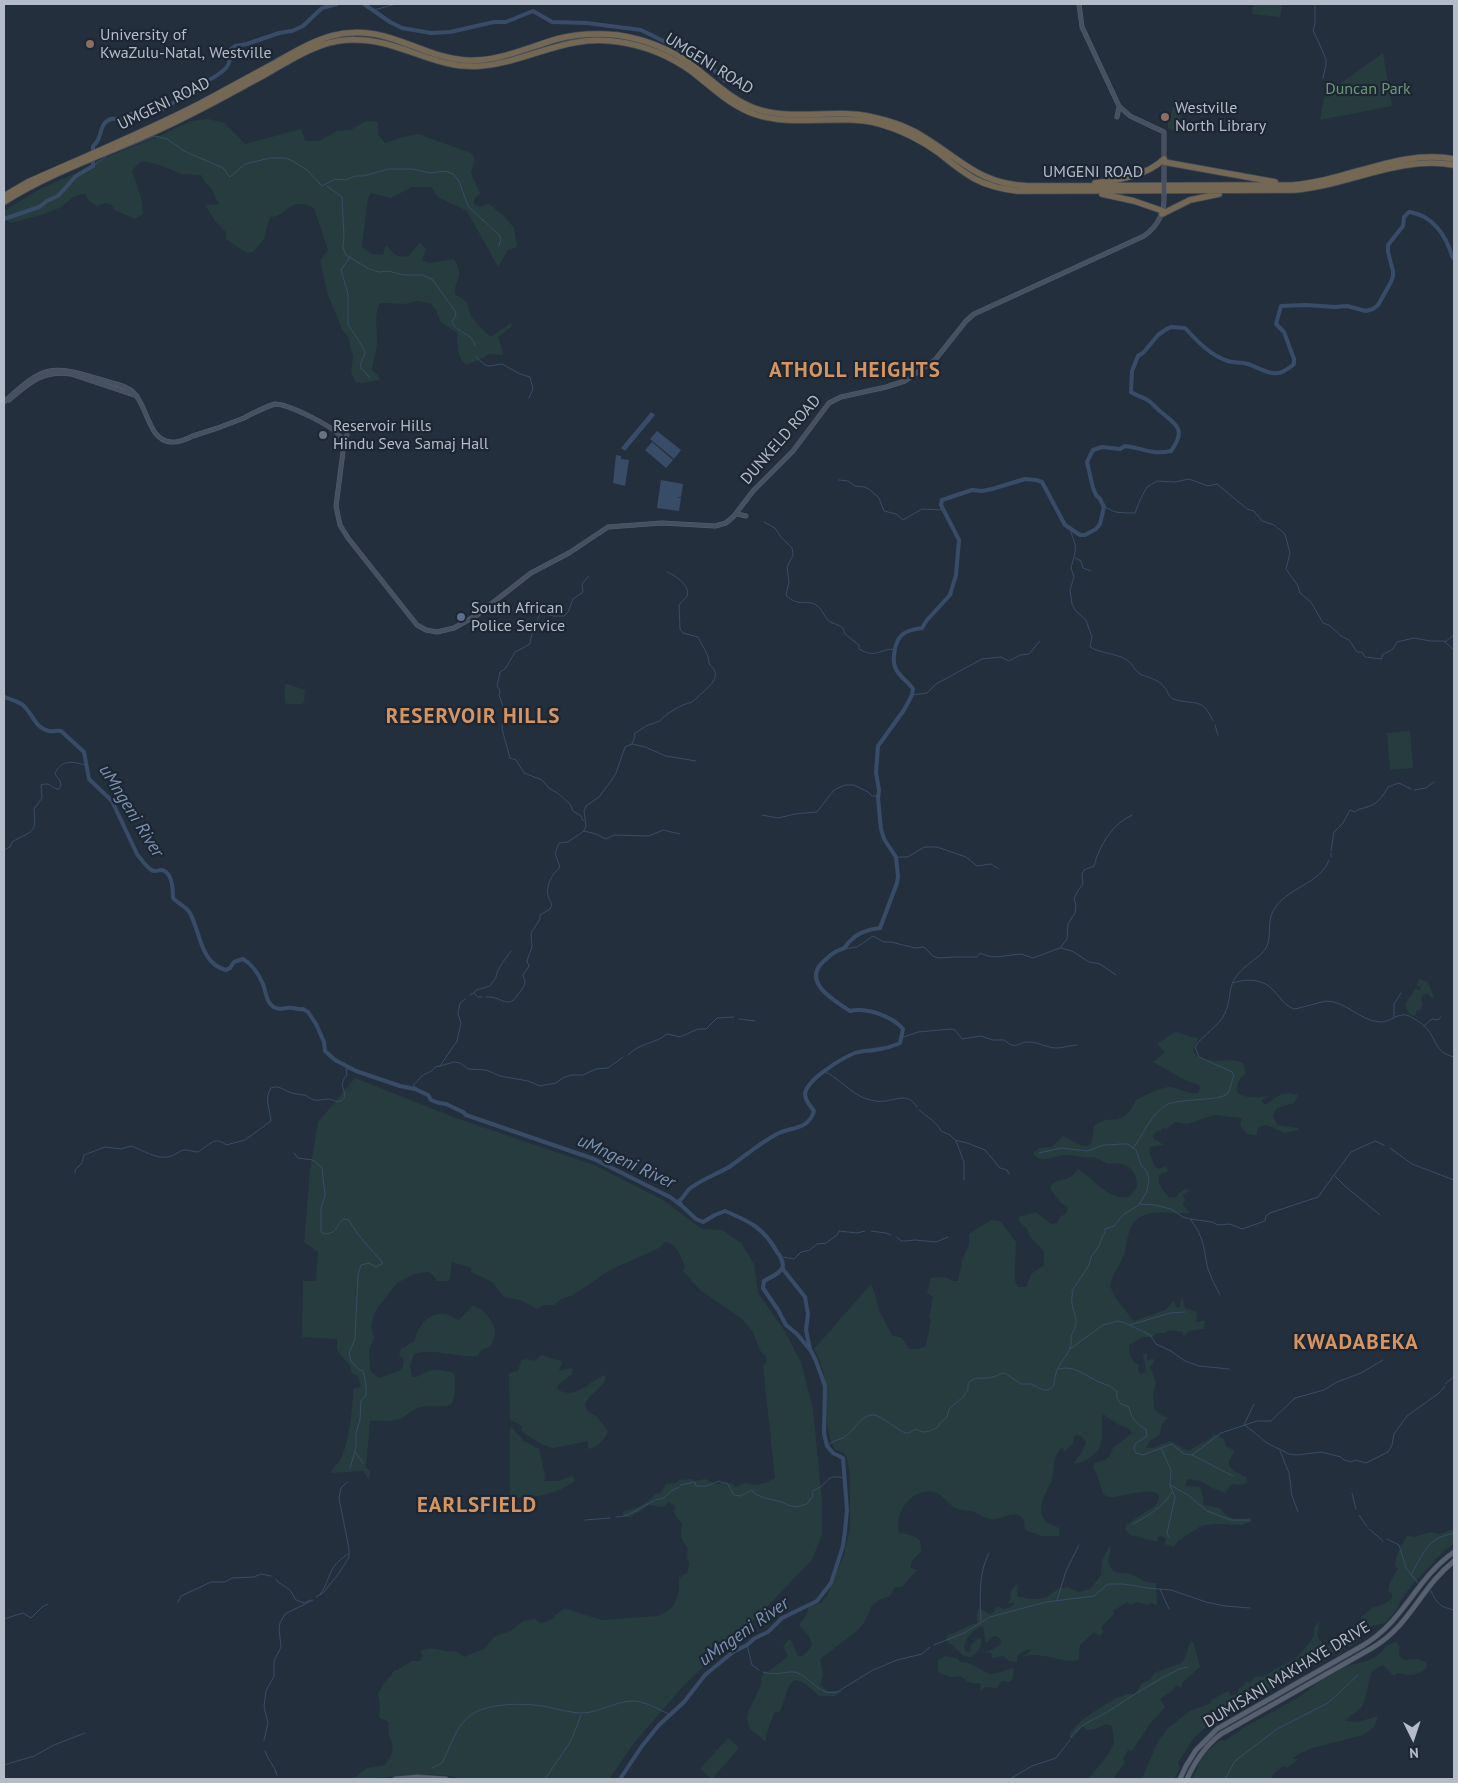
<!DOCTYPE html>
<style>
body{margin:0}
#map{position:relative;width:1458px;height:1783px;overflow:hidden;background:#242f3e;font-family:"PT Sans",sans-serif}
canvas{display:block}
.frame{position:absolute;inset:0;border:5px solid #b4bcc9;pointer-events:none}
.north{position:absolute;left:1388px;top:1713px;width:50px;height:50px;-webkit-text-stroke:4px #1d2633;paint-order:stroke;rotate:176deg;font-size:14px;font-weight:700;line-height:20px;text-align:center;color:#b4bcc9}
.north::after{content:'';display:block;margin:auto;width:18px;height:22px;background:#b4bcc9;clip-path:polygon(50% 0,100% 100%,50% 72%,0 100%)}
</style>
<div id="map">
<canvas width="1458" height="1783"></canvas>
<div class="frame"></div>
<div class="north">N</div>
</div>
<script>
const context = document.querySelector('canvas').getContext('2d');
context.lineJoin = 'round';
function fill(path, color) { context.fillStyle = color; context.fill(path, 'evenodd'); }
function trace(path, color, width, dash) { context.strokeStyle = color; context.lineWidth = width; context.lineCap = dash ? 'butt' : 'round'; context.setLineDash(dash || []); context.stroke(path); }
function write(font, color, halo, rows, align = 'center') {
  context.font = font + ' "PT Sans",sans-serif'; context.lineWidth = 4.5; context.setLineDash([]); context.textBaseline = 'middle'; context.strokeStyle = halo; context.fillStyle = color; for (const [text, x, y, turn = 0] of rows) {
    context.save(); context.translate(x, y); context.rotate((+turn || 0) * Math.PI / 180); context.textAlign = isNaN(turn) ? turn : align; if (halo) context.strokeText(text, 0, 0); context.fillText(text, 0, 0); context.restore();
  }
}
const green = new Path2D(`
 M 1253,4 L 1282,4 L 1280,17 L 1252,14 Z
 M 1383,53 L 1392,106 L 1320,120 L 1324,98 L 1328,92 Z
 M 1177,99 L 1186,103 L 1176,132 L 1168,128 L 1168,121 Z
 M 208,119 L 225,123 L 245,144 L 301,129 L 305,141 L 319,141 L 337,131 L 351,130 L 366,121 L 378,122 L 378,134 L 385,143 L 403,137 L 418,134 L 471,153 L 475,159 L 471,173 L 480,193 L 474,199 L 474,204 L 479,207 L 489,204 L 504,216 L 514,228 L 517,247 L 508,250 L 498,267 L 467,211 L 438,197 L 431,187 L 412,187 L 391,198 L 371,193 L 368,198 L 362,247 L 371,254 L 383,255 L 385,247 L 387,246 C 394,254 397,258 409,256 L 420,242 L 426,249 L 422,260 L 429,263 L 454,259 C 466,279 454,278 455,294 L 467,302 C 469,318 479,327 491,337 L 511,323 L 512,325 L 510,328 L 498,337 L 501,345 L 503,355 L 488,354 L 485,357 L 466,365 C 456,356 458,346 457,333 L 440,321 L 436,310 L 430,303 L 417,301 L 406,304 L 380,303 C 373,319 378,327 377,343 C 377,350 373,361 372,370 L 378,375 L 380,380 L 361,383 L 356,382 L 351,372 L 353,356 L 350,347 L 349,338 L 342,329 L 328,295 L 320,261 L 328,250 L 314,208 C 288,195 290,216 270,217 L 264,239 L 253,252 L 247,253 L 226,239 L 226,232 L 215,221 L 205,205 L 219,204 L 211,188 L 205,182 L 201,175 L 181,174 L 163,166 L 142,161 L 132,170 L 141,198 L 143,214 L 135,219 L 114,210 L 112,205 L 106,203 L 97,206 L 90,202 L 85,194 C 70,194 69,204 57,209 C 42,215 26,219 10,223 L 4,218 L 4,211 L 40,189 L 76,173 L 97,161 L 157,137 L 191,121 Z
 M 287,684 L 305,690 L 304,702 L 302,704 L 287,704 L 285,702 L 285,685 Z
 M 1410,731 L 1413,768 L 1390,770 L 1387,733 Z
 M 1419,979 L 1428,982 L 1434,997 L 1432,998 L 1427,993 L 1422,996 L 1421,1000 L 1423,1003 L 1420,1010 L 1417,1010 L 1415,1016 L 1409,1014 L 1405,1004 L 1416,988 L 1420,991 L 1421,987 L 1417,986 Z
 M 1175,1032 C 1184,1034 1190,1038 1199,1038 L 1193,1050 C 1199,1069 1229,1055 1243,1063 L 1246,1073 C 1240,1079 1236,1083 1237,1092 C 1247,1100 1259,1097 1271,1096 L 1261,1100 L 1265,1105 L 1281,1094 L 1289,1093 L 1298,1095 L 1294,1103 L 1277,1108 L 1273,1115 L 1277,1125 L 1298,1128 L 1298,1130 L 1284,1133 L 1267,1125 L 1258,1127 L 1257,1135 C 1247,1136 1247,1133 1240,1126 L 1242,1118 L 1214,1115 L 1187,1124 L 1175,1122 L 1167,1129 L 1163,1128 L 1161,1131 L 1157,1131 L 1153,1135 L 1154,1139 L 1164,1145 L 1150,1147 L 1149,1151 L 1155,1167 L 1159,1169 L 1166,1166 L 1168,1171 L 1159,1175 L 1159,1184 L 1169,1198 L 1176,1197 L 1178,1194 L 1185,1189 L 1189,1191 L 1183,1195 L 1185,1200 L 1183,1205 L 1190,1213 C 1169,1215 1138,1204 1129,1232 C 1127,1239 1126,1247 1124,1255 C 1120,1266 1112,1274 1110,1286 L 1116,1299 L 1134,1321 L 1165,1310 L 1174,1301 L 1176,1307 L 1179,1308 L 1181,1299 L 1183,1299 L 1185,1308 L 1197,1312 L 1196,1322 L 1205,1320 L 1204,1329 L 1189,1331 L 1184,1336 L 1182,1332 L 1170,1330 L 1164,1333 L 1157,1333 L 1153,1337 L 1143,1337 L 1129,1345 L 1130,1356 L 1135,1364 L 1139,1364 L 1138,1370 L 1141,1374 L 1146,1372 L 1143,1354 L 1147,1354 L 1147,1360 L 1154,1359 L 1154,1362 L 1150,1367 L 1156,1382 L 1153,1396 L 1154,1409 L 1159,1414 L 1168,1418 L 1162,1424 L 1160,1434 L 1149,1442 L 1146,1448 L 1152,1448 L 1171,1441 C 1178,1444 1182,1449 1189,1451 C 1198,1443 1206,1444 1214,1434 L 1224,1439 L 1226,1446 L 1235,1451 L 1229,1461 L 1229,1466 L 1234,1471 L 1246,1477 L 1247,1482 L 1242,1485 L 1232,1484 L 1225,1493 L 1210,1487 L 1201,1481 L 1188,1479 L 1185,1486 L 1200,1487 L 1203,1497 L 1203,1505 L 1220,1508 C 1229,1521 1236,1520 1251,1518 L 1252,1521 L 1242,1525 L 1214,1524 L 1201,1526 L 1178,1541 L 1174,1547 L 1164,1544 L 1166,1539 L 1161,1536 L 1158,1537 L 1157,1542 L 1130,1535 L 1125,1529 L 1126,1525 L 1155,1506 C 1174,1481 1122,1496 1114,1497 L 1108,1497 L 1103,1494 L 1097,1474 L 1093,1468 L 1094,1463 L 1105,1460 L 1110,1455 L 1113,1448 L 1132,1433 L 1128,1428 L 1117,1424 L 1103,1414 C 1099,1432 1109,1445 1089,1458 C 1084,1461 1079,1464 1074,1463 L 1083,1450 L 1086,1442 L 1081,1436 L 1076,1435 L 1074,1437 L 1073,1443 L 1064,1452 L 1063,1447 L 1061,1448 L 1055,1458 L 1052,1480 L 1042,1501 L 1041,1514 L 1046,1522 L 1059,1528 L 1060,1536 L 1042,1536 L 1025,1530 L 1024,1520 C 1013,1506 1003,1522 989,1519 C 983,1517 977,1513 971,1511 C 966,1510 960,1510 956,1508 C 947,1504 943,1494 934,1492 C 917,1489 904,1501 899,1517 C 898,1522 897,1527 899,1532 L 916,1537 L 920,1541 L 921,1552 C 916,1556 911,1560 911,1568 L 917,1570 L 902,1587 L 895,1587 L 890,1596 L 879,1600 L 871,1607 L 864,1623 L 857,1631 L 820,1659 L 823,1675 L 820,1685 L 828,1691 L 844,1691 L 834,1696 L 819,1696 C 788,1667 792,1682 780,1711 L 774,1713 L 766,1735 L 766,1742 L 750,1729 L 747,1719 L 748,1712 L 760,1687 L 763,1672 L 769,1671 L 788,1656 L 783,1646 L 789,1640 L 791,1640 L 798,1656 L 803,1656 L 812,1646 L 810,1638 L 799,1625 L 807,1614 L 809,1606 L 820,1603 L 827,1596 L 844,1555 L 850,1528 L 850,1477 L 847,1458 L 843,1453 L 834,1449 C 832,1443 829,1437 828,1430 C 822,1399 832,1381 814,1349 L 871,1284 L 875,1294 L 879,1310 L 892,1335 L 902,1338 L 909,1349 L 918,1349 L 926,1346 L 931,1319 L 929,1318 L 933,1297 L 927,1293 L 931,1278 L 945,1277 L 953,1281 L 958,1281 L 962,1260 L 969,1245 L 969,1234 L 991,1220 L 1000,1221 L 1016,1242 L 1015,1275 L 1015,1281 L 1018,1287 L 1026,1287 L 1031,1274 L 1044,1265 L 1044,1251 L 1030,1237 L 1028,1230 L 1019,1221 L 1019,1217 L 1036,1212 L 1051,1224 L 1057,1223 L 1061,1216 L 1066,1214 L 1068,1207 L 1061,1203 L 1050,1188 C 1053,1179 1065,1181 1072,1176 C 1074,1174 1076,1171 1078,1169 C 1095,1179 1106,1200 1129,1197 L 1137,1187 C 1137,1176 1133,1166 1121,1164 C 1117,1163 1113,1164 1109,1164 C 1104,1163 1100,1159 1095,1158 C 1091,1157 1087,1158 1083,1157 C 1076,1156 1072,1155 1064,1155 C 1054,1156 1044,1163 1035,1156 L 1034,1152 L 1039,1148 L 1052,1147 L 1063,1136 L 1082,1146 L 1088,1146 L 1092,1141 L 1094,1126 C 1112,1111 1120,1132 1136,1100 C 1143,1096 1164,1086 1170,1087 C 1181,1088 1187,1095 1198,1093 L 1200,1089 L 1199,1085 L 1185,1080 L 1153,1062 L 1165,1052 L 1157,1044 Z
 M 355,1078 L 453,1117 L 594,1165 L 663,1200 L 702,1229 L 722,1230 L 741,1243 L 754,1264 L 758,1293 L 784,1330 L 801,1362 L 813,1409 L 822,1501 L 822,1534 L 812,1560 L 754,1620 L 685,1684 L 634,1743 L 609,1779 L 463,1779 C 424,1769 391,1779 353,1779 L 367,1768 L 385,1765 C 390,1758 394,1752 392,1742 C 391,1739 389,1738 389,1734 C 388,1730 389,1727 388,1722 L 379,1717 L 380,1707 L 378,1694 L 384,1683 L 391,1676 L 394,1670 L 397,1670 L 412,1661 L 420,1661 L 423,1656 L 420,1652 C 430,1643 444,1654 456,1651 L 464,1657 L 484,1649 L 495,1636 L 511,1631 L 523,1621 L 535,1619 L 540,1623 C 555,1621 555,1613 565,1608 L 581,1614 L 603,1620 L 657,1616 C 676,1611 680,1595 679,1578 L 687,1573 L 689,1565 L 687,1556 L 688,1549 L 681,1537 L 682,1524 L 674,1513 L 675,1506 L 669,1502 L 663,1507 L 649,1505 L 631,1517 L 625,1517 L 622,1513 C 627,1509 633,1510 638,1507 C 644,1504 652,1499 655,1494 L 660,1493 L 666,1484 L 676,1483 L 679,1480 L 691,1479 L 695,1481 L 705,1479 L 716,1484 L 732,1483 L 735,1487 L 745,1483 L 755,1485 L 765,1483 L 775,1478 L 763,1366 L 766,1363 L 767,1358 L 761,1352 L 752,1331 L 741,1318 L 700,1290 L 683,1271 L 685,1267 C 681,1257 677,1243 665,1242 L 659,1248 L 608,1271 L 587,1286 L 571,1296 L 561,1299 L 554,1305 L 544,1305 L 537,1309 L 520,1300 L 504,1297 L 492,1282 L 471,1272 L 471,1268 L 452,1262 L 450,1278 L 448,1281 L 437,1281 L 432,1274 L 429,1272 L 418,1273 L 410,1276 L 397,1283 L 379,1306 L 374,1314 L 371,1327 L 374,1338 L 369,1350 L 370,1370 C 379,1381 382,1377 393,1373 C 401,1371 405,1367 403,1358 L 399,1355 L 401,1349 L 415,1341 C 417,1326 430,1310 448,1315 C 453,1316 454,1319 459,1320 L 472,1306 C 481,1306 494,1321 495,1331 C 495,1335 493,1342 491,1346 L 481,1350 L 478,1356 C 457,1358 433,1347 414,1354 L 410,1365 L 412,1377 C 418,1377 419,1376 424,1373 C 431,1368 446,1370 454,1373 C 456,1381 455,1396 452,1404 C 442,1409 431,1404 421,1407 C 413,1409 408,1415 401,1418 C 391,1423 380,1420 370,1421 L 366,1467 L 370,1471 L 369,1480 L 363,1471 L 332,1473 L 331,1470 C 334,1467 339,1463 341,1458 C 349,1442 353,1407 353,1389 L 361,1387 L 358,1376 L 352,1373 L 349,1365 L 337,1350 L 337,1339 L 302,1337 L 303,1281 L 316,1281 L 318,1252 L 304,1242 L 310,1171 L 318,1122 Z
 M 541,1355 L 561,1361 L 562,1362 L 559,1370 C 564,1372 568,1367 573,1369 L 572,1374 L 558,1385 L 557,1389 C 576,1402 593,1377 606,1375 L 604,1383 L 589,1397 L 585,1404 L 587,1411 L 596,1416 L 608,1431 C 606,1439 596,1448 588,1449 L 588,1441 L 554,1448 C 547,1448 526,1436 521,1430 L 522,1427 C 519,1423 514,1423 510,1419 L 509,1373 L 518,1371 L 521,1360 L 528,1359 L 534,1361 Z
 M 512,1428 L 524,1441 L 539,1449 L 545,1474 L 544,1481 L 558,1481 L 572,1476 L 575,1479 L 574,1482 C 556,1494 532,1499 510,1498 L 510,1429 Z
 M 1454,1529 L 1454,1544 L 1444,1551 L 1411,1586 L 1401,1600 L 1397,1609 L 1385,1623 L 1368,1627 L 1358,1640 L 1351,1646 L 1317,1659 L 1294,1676 L 1286,1679 L 1269,1690 L 1266,1691 L 1263,1688 L 1243,1692 L 1240,1699 L 1240,1703 L 1228,1706 L 1207,1721 L 1208,1725 L 1193,1739 L 1178,1763 L 1180,1768 L 1174,1779 L 1142,1779 L 1158,1741 L 1168,1728 L 1190,1711 L 1211,1703 L 1211,1700 L 1228,1691 L 1231,1696 L 1238,1693 L 1238,1689 L 1243,1686 L 1246,1681 L 1250,1683 L 1254,1677 L 1265,1676 L 1276,1668 L 1294,1660 L 1311,1641 L 1314,1635 L 1314,1627 L 1319,1622 C 1320,1633 1312,1635 1326,1646 C 1339,1641 1354,1637 1363,1626 L 1361,1617 L 1372,1608 L 1384,1604 L 1392,1598 L 1392,1593 L 1388,1592 L 1389,1585 L 1398,1568 L 1395,1567 L 1396,1557 L 1407,1535 L 1414,1537 L 1430,1532 L 1439,1534 Z
 M 1110,1545 C 1113,1551 1107,1557 1109,1564 C 1114,1577 1124,1571 1133,1575 C 1142,1579 1145,1584 1156,1583 L 1157,1605 L 1150,1603 L 1148,1605 L 1136,1602 L 1131,1605 L 1127,1602 L 1113,1611 L 1114,1614 L 1101,1627 L 1104,1632 L 1099,1636 L 1094,1632 L 1080,1645 L 1079,1660 C 1060,1664 1041,1650 1022,1657 L 1032,1650 L 1030,1649 L 1024,1651 L 1017,1656 L 1017,1661 L 1015,1662 L 1009,1661 L 1003,1656 L 992,1658 L 991,1653 L 984,1652 L 993,1649 L 1000,1645 L 1001,1640 L 998,1637 L 994,1636 L 987,1642 L 985,1641 L 983,1626 C 973,1629 962,1641 965,1651 L 970,1652 L 971,1645 L 978,1638 L 981,1639 C 982,1647 977,1653 971,1657 C 959,1657 957,1646 948,1643 L 946,1639 L 948,1635 C 959,1632 967,1625 977,1623 L 977,1612 L 979,1608 L 989,1614 L 993,1613 L 997,1606 L 1005,1609 L 1011,1607 L 1015,1603 L 1008,1603 L 1011,1598 L 1010,1593 L 1016,1584 L 1018,1586 L 1017,1596 L 1029,1599 L 1038,1599 L 1047,1597 L 1058,1589 L 1067,1587 L 1080,1592 L 1090,1589 L 1101,1575 L 1102,1561 Z
 M 1191,1640 L 1194,1644 L 1200,1667 L 1182,1683 L 1182,1686 L 1180,1688 L 1176,1685 L 1172,1691 L 1160,1699 L 1165,1707 L 1149,1725 L 1132,1751 L 1128,1750 L 1123,1759 L 1125,1762 L 1113,1779 L 1088,1779 L 1105,1759 L 1114,1744 L 1112,1726 L 1106,1724 L 1095,1729 L 1086,1730 L 1083,1726 L 1072,1739 L 1069,1736 C 1074,1722 1105,1705 1118,1697 L 1123,1696 L 1127,1694 L 1135,1694 L 1142,1683 L 1150,1680 L 1154,1673 L 1181,1663 L 1185,1658 Z
 M 1396,1642 L 1400,1647 L 1399,1655 L 1403,1660 L 1418,1659 L 1426,1662 L 1427,1667 C 1419,1676 1408,1676 1398,1673 L 1394,1676 L 1383,1665 L 1372,1671 C 1367,1683 1368,1700 1359,1710 C 1354,1715 1351,1713 1346,1721 L 1358,1722 L 1378,1716 L 1374,1727 L 1363,1735 L 1309,1749 C 1304,1753 1298,1753 1293,1759 L 1298,1759 C 1295,1763 1291,1764 1287,1768 L 1284,1766 C 1279,1769 1272,1774 1271,1779 L 1192,1779 L 1200,1762 L 1207,1752 L 1219,1741 L 1226,1740 L 1243,1728 L 1299,1697 L 1320,1681 L 1347,1666 L 1367,1661 L 1377,1656 L 1382,1652 L 1385,1646 Z
 M 946,1656 L 958,1659 L 960,1662 C 973,1661 984,1674 991,1674 C 999,1674 1006,1668 1014,1668 L 1012,1680 L 1009,1682 L 1002,1681 L 997,1688 L 985,1687 L 980,1692 L 981,1685 L 980,1683 C 972,1684 965,1682 961,1676 L 951,1677 L 938,1672 L 938,1660 Z
 M 728,1738 L 739,1748 L 712,1779 L 700,1769 Z`);
const water = new Path2D(`
 M 651,412 L 655,415 L 625,451 L 621,448 Z
 M 657,431 L 681,450 L 674,459 L 650,439 Z
 M 652,442 L 673,460 L 666,468 L 645,450 Z
 M 616,455 L 621,456 L 621,459 L 629,460 L 625,486 L 613,483 Z
 M 661,480 L 683,484 L 681,497 L 676,497 L 681,498 L 679,511 L 657,508 Z`);
const stream = new Path2D(`
 M 1315,4 L 1315,24 L 1313,30 L 1326,59 L 1326,65 L 1323,78
 M 374,10 L 396,4
 M 93,166 L 108,155 L 155,136 L 167,139 L 184,151 L 223,168 L 230,177 L 245,164 L 270,158 L 285,158 L 291,160 L 307,170 L 322,186 L 335,179 L 346,180 L 355,176 L 363,176 L 389,169 L 413,169 L 430,173 L 445,171 L 453,174 L 459,181 L 468,206 L 499,235 L 501,239 L 499,246
 M 327,186 L 342,197 L 344,235 L 343,248 L 346,255 L 369,269 L 379,272 L 388,271 L 404,275 L 422,275 L 432,279 L 455,311 L 456,315 L 452,322 C 457,334 474,333 475,346
 M 350,257 L 341,270 L 348,294 L 348,325 C 350,327 365,350 365,352 C 365,358 359,361 361,368 C 363,371 367,373 369,377
 M 476,357 L 485,365 L 489,366 L 502,364 L 520,374 L 530,377 L 533,389 L 529,398
 M 839,480 L 848,481 L 855,486 L 864,487 L 869,489 L 879,498 L 884,511 L 896,514 L 903,520 L 922,509 L 943,510
 M 1104,507 C 1109,508 1111,511 1116,512 C 1123,513 1128,513 1135,513 L 1140,500 L 1147,487 L 1157,481 L 1175,482 L 1189,479 L 1208,486 L 1217,484 L 1247,509 L 1254,511 L 1262,521 L 1274,525 L 1285,534 L 1290,553 L 1286,569 L 1298,586 L 1300,593 L 1311,602 L 1323,623 L 1329,625 L 1341,636 L 1349,640 L 1357,652 L 1362,652 L 1365,657 L 1382,659 L 1382,655 L 1393,649 L 1397,642 L 1414,638 L 1430,641 L 1444,641 L 1454,650
 M 764,522 L 775,528 L 781,537 L 792,548 L 793,555 L 787,567 L 789,582 L 786,595 C 799,608 807,599 816,605 C 822,608 824,617 829,621 C 833,624 838,624 843,628 L 845,634 L 859,645 L 859,649 C 875,658 877,651 892,649 L 895,651
 M 1070,530 C 1078,550 1076,548 1071,568 L 1074,577 L 1070,590 L 1072,604 L 1075,610 L 1086,620 L 1092,637 L 1090,647 C 1099,653 1116,653 1127,660 C 1133,664 1134,670 1140,674 C 1148,678 1159,679 1164,687 C 1168,691 1168,696 1173,699 C 1195,706 1202,696 1213,721
 M 1075,558 L 1081,561 L 1083,568 L 1091,571
 M 1445,642 L 1454,635
 M 912,695 L 927,693 L 936,684 L 982,659 L 1001,657 L 1009,661 L 1020,655 L 1029,654 L 1040,641
 M 1215,725 L 1218,735
 M 632,744 L 645,747 L 666,756 L 696,761
 M 1414,790 L 1426,788 L 1434,782
 M 762,815 L 778,818 L 795,814 L 817,812 L 834,790 L 845,785 L 854,785 L 868,792 L 872,796 L 878,796
 M 584,821 L 582,819 L 581,816 L 573,811 L 570,804 L 560,795 L 549,788 L 542,780 L 524,773 L 516,760 L 510,758 L 502,729 L 504,709 L 499,695 L 500,690 L 497,686 L 500,672 L 505,669 L 515,652 L 530,644 C 531,635 533,632 536,624 C 539,620 537,617 541,613 L 554,616 L 564,616 L 568,612 L 573,599 L 583,592 L 582,584 L 589,576
 M 584,831 L 596,834 L 606,839 L 614,835 L 649,836 L 663,830 L 680,834
 M 4,850 L 10,847 L 12,842 C 31,830 37,836 34,809 L 42,798 L 41,785 C 48,782 51,786 56,789 L 59,789 L 61,786 L 60,781 L 55,774 C 60,759 75,761 87,766
 M 1331,851 L 1334,832 L 1343,823 L 1350,810 L 1355,812 C 1359,808 1362,809 1367,807 C 1378,804 1383,796 1388,787 L 1399,783 L 1411,789
 M 1331,857 L 1331,853
 M 896,859 L 899,857 L 908,857 L 924,847 L 937,847 L 966,857 L 977,866 L 991,864 L 999,869
 M 1061,948 L 1072,951 L 1089,962 L 1100,964 L 1116,975
 M 844,949 L 857,947 L 873,936 L 884,942 L 891,942 L 915,948 L 924,947 L 933,956 L 939,958 L 955,957 L 977,957 L 980,953 L 988,956 L 995,957 L 1021,954 L 1033,958 L 1060,948 L 1067,939 L 1068,924 L 1075,913 L 1076,906 L 1074,898 C 1077,893 1079,888 1083,884 L 1082,874 L 1084,870 L 1094,866 C 1099,846 1112,824 1132,815
 M 1233,983 C 1247,978 1264,979 1274,991 C 1281,998 1284,1006 1295,1009 L 1326,1001 C 1346,1001 1360,1021 1380,1022 C 1390,1023 1399,1011 1409,1016 C 1415,1019 1425,1025 1428,1030 C 1438,1043 1435,1052 1454,1057
 M 474,993 L 476,990 L 490,986 L 496,977 C 497,969 506,958 511,951
 M 470,995 L 474,993 L 478,997 L 482,997
 M 486,997 C 500,995 507,1010 517,996 C 519,992 525,987 525,982 C 525,980 523,977 523,975 L 529,966 L 527,961 L 532,947 L 531,933 L 540,919 L 540,915 L 550,909 L 552,904 C 543,892 549,877 560,867 C 556,854 553,857 559,843 L 568,842 L 584,831 L 586,826 L 584,811 L 586,806 L 599,797 L 611,781 L 616,773 L 625,747 L 632,744 L 635,737 L 634,734 L 646,726 L 660,721 C 664,715 679,706 686,704 C 690,702 690,704 693,701 C 697,699 699,695 702,693 C 711,685 723,675 709,664 C 709,654 702,646 698,637 L 683,633 L 680,629 L 679,605 C 681,602 685,599 687,596 C 691,586 675,575 667,572
 M 1394,1017 L 1394,1004 L 1401,993
 M 739,1019 L 755,1021
 M 1424,1026 L 1432,1019 L 1438,1020 L 1441,1017
 M 901,1038 L 918,1032 L 951,1029 L 955,1030 L 962,1039 L 981,1036 L 993,1040 L 1004,1040 C 1018,1051 1016,1042 1029,1042 C 1038,1042 1047,1048 1057,1048 C 1064,1048 1070,1045 1077,1045
 M 628,1055 C 641,1042 655,1044 667,1034 L 680,1037 L 698,1029 L 706,1029 L 717,1018 L 734,1017
 M 440,1066 L 454,1062 L 460,1063 L 468,1069 L 486,1070 L 500,1076 L 528,1081 L 540,1086 L 556,1083 L 563,1078 L 571,1075 L 583,1075 L 596,1069 L 608,1068 L 623,1057
 M 824,1072 C 834,1073 852,1095 867,1099 C 872,1101 880,1102 886,1101 C 899,1099 908,1093 917,1107
 M 420,1091 L 413,1085 C 417,1083 418,1079 422,1076 C 427,1072 430,1074 435,1067 L 440,1066 L 457,1041 L 461,1023 L 458,1014 L 460,1003 L 465,999
 M 919,1110 C 926,1116 937,1122 941,1131 L 950,1135 L 955,1140 L 967,1143 L 985,1150 L 1000,1168 L 1007,1170 L 1009,1174
 M 956,1141 L 964,1162 L 964,1180
 M 1133,1148 C 1144,1134 1151,1114 1166,1105 C 1180,1098 1220,1101 1227,1094 C 1231,1089 1231,1082 1234,1076 L 1232,1072 L 1199,1057 L 1195,1047 C 1203,1034 1219,1027 1225,1013 C 1232,998 1227,987 1238,974 C 1246,964 1260,958 1266,948 C 1272,937 1267,922 1273,911 C 1285,888 1321,884 1329,860
 M 1390,1148 L 1412,1164 L 1454,1180
 M 294,1153 L 298,1158 L 313,1160 L 322,1168 L 325,1195 L 321,1208 L 321,1232 L 324,1234 C 340,1233 334,1225 344,1219 L 349,1220 C 358,1237 371,1249 383,1263 L 376,1267 L 369,1263 L 361,1265 L 358,1275 L 355,1339 L 349,1353 L 351,1361 L 358,1369 L 363,1371 L 366,1384 L 366,1395 L 361,1401 L 360,1419 L 356,1433 L 356,1448 L 350,1468
 M 75,1173 L 75,1170 L 82,1163 L 84,1155 L 105,1147 L 121,1149 L 131,1146 C 143,1150 155,1159 168,1157 C 174,1156 178,1152 183,1150 C 187,1149 193,1152 198,1152 C 208,1146 215,1135 226,1145 L 245,1140 L 271,1121 C 270,1110 264,1098 271,1088 C 278,1085 282,1089 289,1092 C 294,1094 298,1094 304,1095 C 308,1096 310,1099 314,1100 C 319,1101 324,1099 329,1099 C 334,1100 339,1104 343,1099 C 349,1092 336,1087 347,1075 L 346,1069 L 352,1069
 M 1335,1176 L 1346,1187 L 1380,1215
 M 1140,1204 L 1155,1205 L 1171,1209 L 1183,1217 L 1190,1219 L 1212,1222 L 1218,1225 L 1230,1224 L 1242,1229 L 1265,1221 L 1266,1216 L 1270,1213 L 1318,1197 L 1351,1152 L 1375,1141 L 1384,1145
 M 1191,1220 C 1205,1239 1203,1248 1208,1269 C 1211,1278 1216,1287 1220,1295
 M 871,1231 L 886,1233 L 891,1235
 M 897,1237 L 901,1241 L 905,1241 L 915,1240 L 936,1242 L 948,1237
 M 781,1261 L 783,1257 L 794,1259 L 801,1252 L 810,1250 L 817,1244 L 826,1243 L 837,1235 L 839,1231 L 857,1233 L 865,1231
 M 1130,1325 L 1170,1313 L 1185,1312
 M 1070,1349 L 1103,1325 L 1118,1321 L 1125,1323 L 1150,1335 L 1156,1344 L 1171,1351 L 1185,1361 L 1199,1366 L 1229,1369
 M 1059,1369 C 1072,1365 1082,1373 1093,1379 C 1101,1384 1110,1384 1117,1392 L 1117,1398 L 1121,1404 L 1129,1407 C 1131,1418 1136,1424 1146,1429 L 1147,1436 L 1135,1444 L 1134,1449 L 1136,1453 L 1143,1455 L 1172,1444 L 1184,1454 L 1192,1455 L 1221,1433 L 1245,1425 L 1267,1443 L 1289,1454 L 1297,1455 L 1321,1452 L 1341,1457 L 1344,1460 L 1352,1462 L 1355,1460 L 1366,1463 L 1388,1452 L 1392,1445 L 1394,1434 L 1407,1416 L 1439,1393 L 1445,1386
 M 1445,1384 L 1454,1377
 M 1244,1425 L 1254,1404
 M 1245,1425 L 1257,1421 L 1271,1421 L 1295,1398 L 1324,1390 L 1337,1382 L 1361,1373 L 1383,1360
 M 827,1446 C 834,1439 840,1441 847,1435 C 855,1429 860,1417 871,1415 C 881,1413 902,1436 909,1433 C 912,1432 913,1430 915,1429 L 923,1432 L 930,1431 L 938,1427 L 940,1423 L 947,1417 L 949,1409 L 964,1396 L 968,1389 L 968,1383 C 977,1375 982,1380 993,1377 C 997,1376 1000,1373 1005,1373 L 1021,1384 L 1031,1384 L 1043,1390 L 1048,1390 L 1053,1387 C 1055,1382 1055,1375 1057,1370 C 1062,1359 1074,1350 1071,1336 C 1080,1320 1075,1320 1072,1304 C 1071,1299 1073,1296 1072,1291 L 1089,1265 L 1091,1257 L 1099,1246 L 1103,1235 L 1105,1233 L 1105,1229 L 1114,1226 L 1124,1214 L 1139,1205 L 1147,1191 L 1149,1179 L 1147,1172 L 1141,1165 L 1136,1150 L 1128,1144 L 1123,1144 L 1104,1145 L 1087,1151 L 1061,1148 L 1039,1153
 M 1161,1448 L 1171,1470 L 1170,1485 L 1175,1497 L 1167,1533 L 1169,1537
 M 1280,1451 L 1289,1473 L 1292,1496 L 1298,1512
 M 355,1452 L 363,1463
 M 1192,1455 L 1233,1476
 M 1170,1485 L 1188,1495 L 1207,1511 L 1231,1520 L 1249,1520
 M 1352,1493 L 1356,1509
 M 655,1500 L 664,1498 L 670,1492 L 676,1488 L 678,1488 L 681,1485 L 695,1482 L 696,1486 C 708,1487 709,1485 719,1481 L 722,1483 L 727,1483 L 734,1495 L 741,1496 L 752,1490 L 755,1494 L 765,1498 L 782,1502 L 788,1505 L 796,1507 L 807,1504 L 813,1496 L 812,1493 L 814,1490 C 830,1485 823,1473 845,1478
 M 1359,1515 L 1367,1527
 M 616,1517 C 631,1517 641,1506 654,1501
 M 585,1520 L 610,1518
 M 1133,1524 C 1149,1515 1162,1508 1172,1492
 M 1369,1529 L 1383,1541
 M 1387,1539 L 1399,1545 L 1406,1568 L 1418,1583
 M 1411,1575 C 1418,1563 1424,1548 1435,1540 C 1440,1536 1448,1535 1454,1533
 M 276,1579 L 278,1582 L 290,1590 L 296,1600 L 304,1603 L 311,1600
 M 1160,1589 L 1169,1609
 M 1431,1591 C 1438,1605 1439,1606 1454,1610
 M 320,1594 C 326,1587 327,1580 331,1572 C 335,1563 341,1559 348,1554
 M 316,1597 L 323,1593 L 339,1573 L 349,1557 L 349,1549 L 339,1498 L 341,1488 L 347,1482
 M 1057,1600 L 1066,1571 L 1079,1545
 M 178,1602 L 181,1596 L 211,1582 L 225,1582 L 232,1578 L 254,1577 L 261,1574 L 271,1576
 M 4,1619 L 23,1613 L 31,1618 L 42,1607 L 48,1604
 M 981,1621 C 980,1599 978,1574 989,1553
 M 747,1645 L 752,1665 L 759,1670
 M 934,1645 L 964,1633 L 990,1617 L 1046,1602 L 1094,1596 L 1108,1584 L 1124,1584 L 1147,1588 L 1171,1590 L 1206,1602 L 1225,1606 L 1250,1608
 M 763,1672 C 779,1677 788,1669 798,1673 C 813,1680 819,1696 837,1692 L 873,1670 L 897,1660 L 922,1654 L 930,1647
 M 1071,1737 C 1080,1723 1099,1718 1112,1709 C 1134,1694 1156,1681 1179,1669 L 1188,1667
 M 264,1740 L 268,1723 L 264,1707 L 266,1691 L 274,1676 L 274,1661 L 281,1647 L 279,1629 L 280,1623 L 285,1614 L 313,1600
 M 265,1751 C 267,1759 275,1766 277,1775
 M 4,1765 L 34,1756 L 54,1745 L 85,1733
 M 432,1768 L 442,1763 C 451,1747 455,1726 471,1715 C 487,1703 523,1703 542,1706 C 555,1708 569,1713 583,1713 C 600,1712 615,1702 631,1701 C 644,1700 659,1710 671,1715
 M 545,1779 L 571,1741 L 581,1715
 M 1010,1779 L 1032,1766 L 1056,1758 L 1070,1740
 M 1225,1779 L 1235,1761 L 1277,1729 L 1328,1703 L 1358,1675`);
const river = new Path2D(`
 M 364,4 L 390,22 L 402,28 L 431,33 L 450,32 L 494,22 L 506,22 L 533,11 L 552,22 L 587,23 L 641,30 L 702,60 L 712,68 L 725,81
 M 4,219 L 39,207 L 47,201 L 58,196 L 76,176 L 93,166 L 93,146 C 104,138 97,124 111,119 C 114,118 119,120 122,119 C 127,117 129,113 136,113 C 142,112 148,114 155,112 C 170,108 178,98 190,90 C 202,82 216,79 226,68 C 231,62 230,56 230,50 L 235,46 L 247,44 L 279,33 L 292,31 L 303,26 L 322,8 L 337,4
 M 4,697 C 10,699 17,701 23,705 C 32,713 35,728 49,731 C 53,732 57,730 61,731 L 84,752 L 89,779 L 112,801 L 137,854 C 141,859 145,865 150,869 C 154,873 157,870 161,870 C 172,871 173,890 173,898 C 178,904 186,906 190,913 C 201,934 200,963 226,970 L 230,968 L 234,962 L 243,959 C 252,964 259,975 263,984 C 266,991 266,1005 276,1008 C 280,1010 283,1008 287,1008 C 294,1007 297,1010 303,1009 L 308,1012 L 316,1024 L 324,1042 L 325,1051 L 335,1060 L 356,1071 L 400,1086 L 415,1089 L 428,1095 L 431,1100 L 439,1103 L 446,1104 L 463,1112 L 466,1115 L 594,1159 L 670,1197 L 682,1206 L 696,1219 L 703,1222 L 715,1215 L 725,1211 C 749,1221 764,1228 777,1252 C 780,1255 783,1262 783,1266 C 781,1274 770,1277 764,1281 L 763,1288 L 778,1310 L 786,1325 L 797,1334 L 811,1351 L 816,1361 L 825,1386 L 824,1433 L 827,1446 L 833,1453 L 843,1458 L 847,1510 L 845,1531 L 843,1546 L 831,1583 L 817,1601 L 782,1618 L 768,1632 L 755,1638 L 747,1645 L 733,1652 L 705,1675 L 684,1702 L 659,1725 L 642,1746 L 620,1779
 M 682,1206 L 679,1201 C 685,1197 686,1190 692,1187 C 703,1179 717,1174 729,1167 C 745,1156 760,1143 777,1134 C 791,1126 808,1131 814,1111 C 810,1105 805,1101 805,1094 C 806,1080 842,1058 855,1053 C 860,1051 868,1051 874,1050 C 883,1049 891,1047 900,1043 L 903,1029 C 892,1016 866,1007 850,1011 C 833,1000 800,981 825,960 C 828,957 833,953 837,951 C 839,950 843,949 844,948 C 846,947 847,944 849,942 C 857,933 869,929 880,928 L 897,883 L 898,877 L 896,857 L 884,839 L 881,829 L 878,798 L 879,790 L 876,773 L 878,746 L 904,710 L 912,695 L 913,689 C 908,681 898,676 895,667 C 892,658 895,640 903,634 C 908,630 915,629 922,628 L 927,620 L 950,595 L 956,575 L 959,540 L 941,505 L 942,500 L 972,490 L 982,491 L 992,489 L 1025,479 L 1036,480 L 1042,482 L 1065,525 L 1080,535 L 1085,535 L 1096,529 L 1100,524 L 1104,507 L 1100,499 L 1096,495 L 1093,488 L 1087,462 L 1093,450 L 1102,447 L 1120,449 L 1125,446 C 1144,448 1149,455 1171,451 C 1186,430 1178,426 1161,412 C 1157,409 1153,404 1149,401 C 1144,397 1137,396 1131,392 L 1132,371 L 1138,356 L 1144,352 L 1158,335 L 1165,330 L 1171,327 L 1185,328 C 1197,341 1211,356 1228,361 C 1234,363 1241,362 1248,364 C 1268,371 1275,381 1294,364 L 1294,359 L 1284,332 L 1276,324 L 1281,306 L 1306,305 L 1335,307 L 1347,306 L 1366,311 L 1373,309 L 1378,305 L 1391,282 L 1393,276 L 1393,271 L 1388,252 L 1388,245 L 1403,226 L 1404,217 L 1409,212 C 1433,215 1446,236 1452,256 L 1454,259
 M 782,1268 L 805,1297 L 808,1314 L 806,1330 L 810,1349`);
const secondary = new Path2D(`
 M 1079,4 L 1082,27 L 1119,106 L 1130,116 L 1164,132 L 1164,180
 M 1117,117 L 1119,107
 M 9,400 C 29,383 42,370 71,374 L 137,396
 M 4,402 C 44,365 50,364 102,380 C 112,383 126,385 134,393 C 148,407 148,440 171,442 C 179,443 187,439 193,436 C 210,431 227,425 244,418 C 254,413 264,407 275,404 C 288,404 333,426 341,437 C 342,439 343,442 344,444 L 336,506 L 340,525 L 348,538 L 417,625 L 426,630 L 437,632 L 454,628 L 477,615 L 531,573 L 569,553 L 608,527 L 662,523 L 715,526 L 726,523 L 734,516 L 753,491 L 793,451 L 829,403 L 841,397 L 886,387 L 905,381 L 935,360 L 966,321 L 974,314 L 1144,236 C 1158,226 1165,212 1164,195
 M 344,444 L 347,435
 M 737,514 L 746,516`);
const primary = new Path2D(`
 M 395,1779 L 417,1777 L 446,1779
 M 1180,1779 L 1186,1766 L 1196,1750 L 1217,1729 L 1362,1646 C 1405,1621 1415,1579 1454,1552
 M 1187,1779 C 1195,1761 1205,1746 1221,1734 L 1372,1648 C 1411,1625 1420,1588 1454,1561`);
const motorway = new Path2D(`
 M 1164,162 L 1275,182
 M 1095,183 C 1119,180 1146,176 1164,159
 M 1102,194 L 1134,201 L 1163,211
 M 4,196 L 28,182 C 86,156 145,132 201,103 C 225,90 249,77 273,64 C 291,54 310,42 331,36 C 385,22 415,55 463,60 C 496,63 526,48 557,39 C 576,34 597,33 617,35 C 644,39 670,49 692,65 C 712,80 730,99 754,108 C 792,122 833,108 872,117 C 892,121 911,128 927,139 C 965,163 981,184 1028,186 L 1293,185 C 1347,181 1399,149 1454,159
 M 4,202 C 56,169 118,150 173,123 C 205,108 235,91 266,74 C 291,60 317,42 346,40 C 397,36 432,70 480,66 C 530,62 565,33 620,42 C 646,46 670,56 691,71 C 712,87 729,105 754,114 C 795,128 838,113 880,124 C 901,130 921,140 939,153 C 950,162 962,172 975,179 C 988,186 1002,189 1017,191 L 1294,190 C 1348,186 1399,155 1454,165
 M 1162,214 L 1190,200 L 1219,194`);
const secondaryBridge = new Path2D(`
 M 1164,180 L 1164,195`);
const markers = [
 [90,44,5,"#8d6e63"],
 [1165,117,5,"#8d6e63"],
 [323,435,5,"#6b7280"],
 [461,617,5,"#5c6f8a"]
];
const poiNames = [
 ["University of",100,35],
 ["KwaZulu-Natal, Westville",100,53],
 ["Westville",1175,108],
 ["North Library",1175,126],
 ["Reservoir Hills",333,426],
 ["Hindu Seva Samaj Hall",333,444],
 ["South African",471,608],
 ["Police Service",471,626]
];
const streetNames = [
 ["UMGENI ROAD",709,64,32],
 ["UMGENI ROAD",164,104,-26],
 ["UMGENI ROAD",1093,172],
 ["DUNKELD ROAD",781,440,-49],
 ["DUMISANI MAKHAYE DRIVE",1287,1675,-31]
];
const parkNames = [
 ["Duncan Park",1368,89]
];
const waterNames = [
 ["uMngeni River",131,811,58],
 ["uMngeni River",626,1162,25],
 ["uMngeni River",744,1632,-35]
];
const districtNames = [
 ["ATHOLL HEIGHTS",855,371],
 ["RESERVOIR HILLS",473,717],
 ["KWADABEKA",1356,1343],
 ["EARLSFIELD",477,1506]
];
fill(green, '#263c3f');
fill(water, '#394c67');
trace(stream, '#394c67', 1);
trace(river, '#394c67', 4);
trace(secondary, '#565f6c', 5);
trace(primary, '#414a57', 5.5);
trace(motorway, '#434c59', 7);
trace(secondary, '#465061', 4);
trace(primary, '#56606e', 4.5);
trace(motorway, '#746855', 5.5);
trace(secondaryBridge, '#565f6c', 5, []);
trace(secondaryBridge, '#465061', 4);
for (const [x, y, r, color] of markers) { const dot = new Path2D(); dot.arc(x, y, r, 0, 2 * Math.PI); context.fillStyle = color; context.fill(dot); trace(dot, '#1d2633', 2); }
write('16px', '#b4bcc9', '#1d2633', poiNames, 'left');
write('16px', '#b4bcc9', '#1d2633', streetNames);
write('16px', '#6b9a76', '#1d2633', parkNames);
write('italic 18px', '#7c92b1', '#1d2633', waterNames);
context.letterSpacing = '1px';
write('bold 21px', '#d59563', '#1d2633', districtNames);
context.letterSpacing = '0px';
</script>
